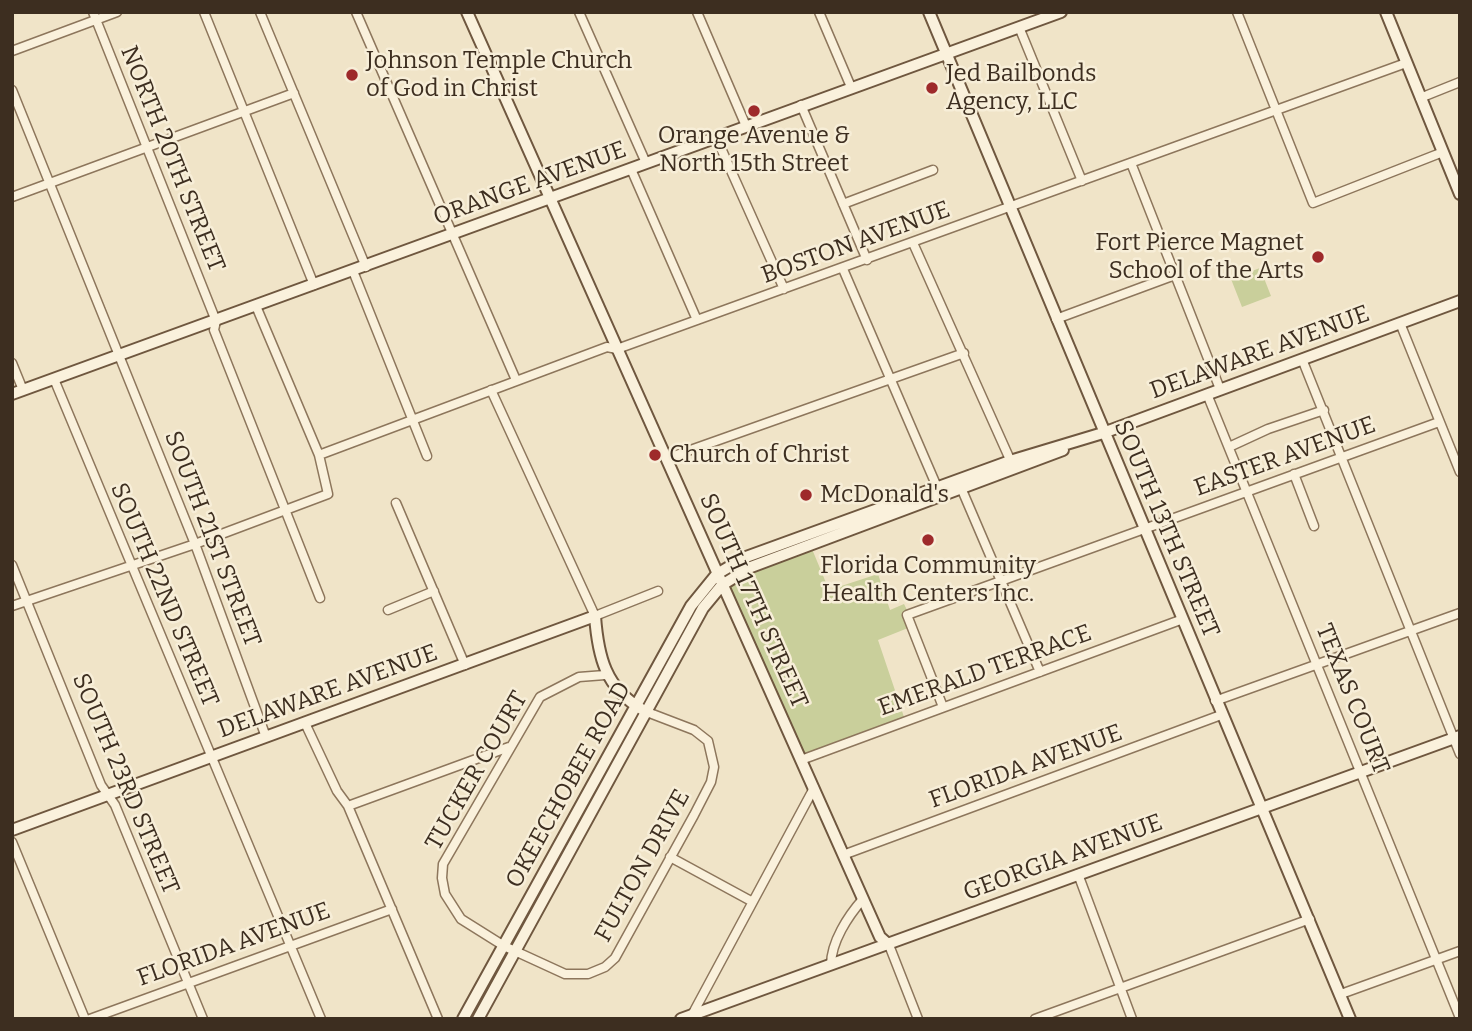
<!DOCTYPE html>
<style>
body{margin:0}
#map{position:relative;width:1472px;height:1031px;overflow:hidden;background:#f0e4c8;font-family:Bitter,serif}
canvas{display:block}
.frame{position:absolute;inset:0;border:14px solid #3d2e20;pointer-events:none}
</style>
<div id="map">
<canvas width="1472" height="1031"></canvas>
<div class="frame"></div>
</div>
<script>
const context = document.querySelector('canvas').getContext('2d');
context.lineJoin = 'round';
function fill(path, color) { context.fillStyle = color; context.fill(path, 'evenodd'); }
function trace(path, color, width, dash) { context.strokeStyle = color; context.lineWidth = width; context.lineCap = dash ? 'butt' : 'round'; context.setLineDash(dash || []); context.stroke(path); }
function write(font, color, halo, rows, align = 'center') {
  context.font = font + ' Bitter,serif'; context.lineWidth = 5; context.setLineDash([]); context.textBaseline = 'middle'; context.strokeStyle = halo; context.fillStyle = color; for (const [text, x, y, turn = 0] of rows) {
    context.save(); context.translate(x, y); context.rotate((+turn || 0) * Math.PI / 180); context.textAlign = isNaN(turn) ? turn : align; if (halo) context.strokeText(text, 0, 0); context.fillText(text, 0, 0); context.restore();
  }
}
const green = new Path2D(`
 M 1260,268 L 1271,296 L 1242,307 L 1231,279 Z
 M 812,549 L 829,590 L 878,574 L 890,610 L 904,604 L 907,610 L 902,613 L 908,628 L 878,640 L 904,717 L 802,755 L 728,584 L 739,577 Z`);
const street = new Path2D(`
 M 93,12 L 216,321 L 214,330 L 320,598
 M 204,12 L 314,285
 M 260,12 L 366,267
 M 356,12 L 516,380
 M 579,12 L 646,163
 M 697,12 L 746,126
 M 819,12 L 851,87
 M 1237,12 L 1313,203 L 1443,152
 M 1019,27 L 1082,181
 M 12,51 L 117,12
 M 12,90 L 195,544 L 266,737
 M 1420,98 L 1460,82
 M 801,105 L 867,260
 M 716,137 L 784,289
 M 1131,163 L 1220,389
 M 631,169 L 697,320
 M 12,197 L 294,93
 M 843,204 L 933,170
 M 913,243 L 1012,464
 M 843,269 L 937,487
 M 353,271 L 427,456
 M 1056,319 L 1175,275
 M 1400,323 L 1460,472
 M 1302,359 L 1460,754
 M 12,363 L 23,390
 M 54,379 L 321,1019
 M 491,390 L 595,616 L 658,591
 M 1207,394 L 1460,1018
 M 1229,447 L 1268,429 L 1324,410
 M 319,455 L 607,347 L 617,349 L 1406,63
 M 668,458 L 964,353
 M 1294,474 L 1314,526
 M 962,490 L 1040,672
 M 396,503 L 465,665
 M 12,565 L 101,785 L 115,805 L 203,1019
 M 12,606 L 195,544 L 328,494 L 319,455 L 256,306
 M 388,610 L 434,591
 M 605,675 L 579,677 L 540,697 L 443,864 L 442,878 L 445,894 L 461,919 L 504,946 L 565,974 L 588,974 L 605,967 L 615,958 L 694,815 L 711,782 L 714,767 L 708,741 L 694,730 L 647,712
 M 1215,701 L 1460,613
 M 943,707 L 907,615 L 1439,422
 M 305,723 L 337,791 L 348,806 L 438,1019
 M 801,760 L 1183,619
 M 348,806 L 509,747
 M 12,842 L 85,1019
 M 843,855 L 1221,715
 M 670,857 L 751,901
 M 1078,874 L 1132,1019
 M 889,945 L 918,1019
 M 831,965 C 831,942 848,916 863,899
 M 1341,994 L 1460,951
 M 692,1015 L 814,788
 M 90,1019 L 392,909
 M 1035,1019 L 1310,919`);
const secondary = new Path2D(`
 M 467,12 L 880,937 L 889,945
 M 929,12 L 1350,1019
 M 1386,12 L 1460,194
 M 12,394 L 1061,12
 M 12,830 L 595,616 C 598,656 605,688 643,710
 M 463,1019 L 691,606 L 717,574 L 746,557 L 1010,461 L 1103,433 L 1460,301
 M 478,1019 L 703,608 L 722,585 L 751,567 L 1063,450
 M 681,1019 L 1460,736`);
const markers = [
 [352,75,7,"#9e2a2b"],
 [932,88,7,"#9e2a2b"],
 [754,111,7,"#9e2a2b"],
 [1318,257,7,"#9e2a2b"],
 [655,455,7,"#9e2a2b"],
 [806,495,7,"#9e2a2b"],
 [928,540,7,"#9e2a2b"]
];
const poiNames = [
 ["Johnson Temple Church",366,61],
 ["of God in Christ",366,89],
 ["Jed Bailbonds",946,74],
 ["Agency, LLC",946,102],
 ["Orange Avenue &",754,136,"center"],
 ["North 15th Street",754,164,"center"],
 ["Fort Pierce Magnet",1304,243,"right"],
 ["School of the Arts",1304,271,"right"],
 ["Church of Christ",669,455],
 ["McDonald's",820,495],
 ["Florida Community",928,566,"center"],
 ["Health Centers Inc.",928,594,"center"]
];
const streetNames = [
 ["NORTH 20TH STREET",172,159,68],
 ["ORANGE AVENUE",530,184,-20],
 ["BOSTON AVENUE",856,243,-20],
 ["DELAWARE AVENUE",1260,353,-20],
 ["EASTER AVENUE",1285,457,-20],
 ["SOUTH 13TH STREET",1166,529,67],
 ["SOUTH 21ST STREET",212,539,69],
 ["SOUTH 22ND STREET",164,595,67],
 ["SOUTH 17TH STREET",753,601,66],
 ["EMERALD TERRACE",985,671,-20],
 ["DELAWARE AVENUE",328,692,-20],
 ["TEXAS COURT",1352,699,68],
 ["FLORIDA AVENUE",1026,767,-20],
 ["TUCKER COURT",477,771,-60],
 ["SOUTH 23RD STREET",125,784,67],
 ["OKEECHOBEE ROAD",569,785,-61],
 ["GEORGIA AVENUE",1063,858,-20],
 ["FULTON DRIVE",643,866,-61],
 ["FLORIDA AVENUE",234,945,-20]
];
fill(green, '#c9cf9b');
trace(street, '#8d765c', 11);
trace(secondary, '#6f573f', 14);
trace(street, '#faf1dc', 8);
trace(secondary, '#faf1dc', 10);
for (const [x, y, r, color] of markers) { const dot = new Path2D(); dot.arc(x, y, r, 0, 2 * Math.PI); context.fillStyle = color; context.fill(dot); trace(dot, '#f7eed8', 2.5); }
write('24px', '#3d2e20', '#f7eed8', poiNames, 'left');
write('24px', '#3d2e20', '#f7eed8', streetNames);
</script>
